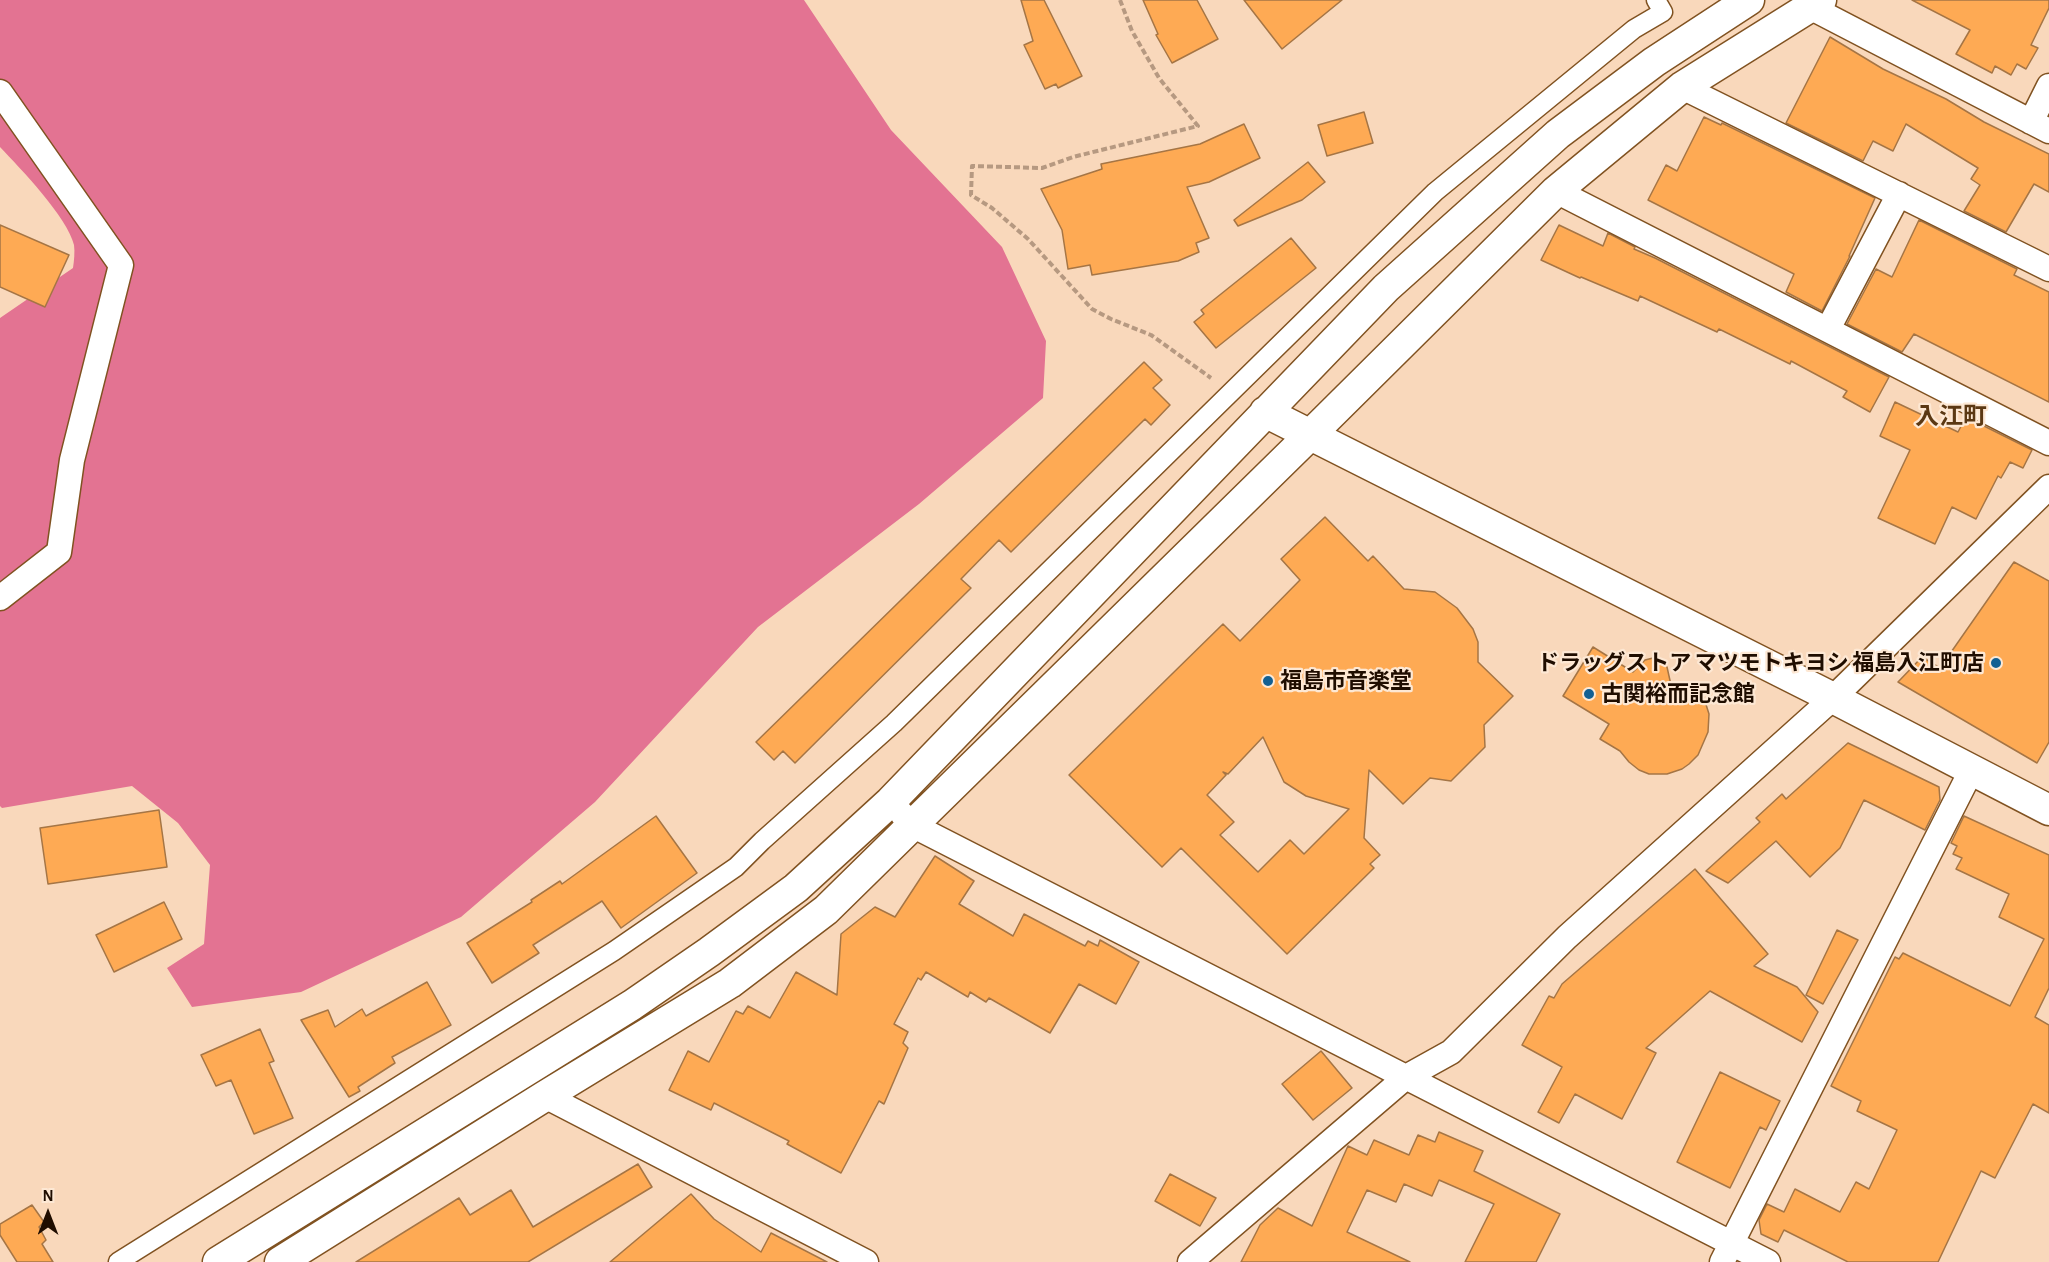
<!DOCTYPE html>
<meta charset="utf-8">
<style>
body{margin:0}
#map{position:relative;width:2049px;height:1262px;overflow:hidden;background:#f9d8bb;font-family:"Alegreya Sans",sans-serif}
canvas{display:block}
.north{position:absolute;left:18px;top:1184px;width:60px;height:60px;-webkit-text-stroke:4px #fde8d4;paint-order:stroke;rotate:0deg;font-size:16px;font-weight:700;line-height:24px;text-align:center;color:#1f0d00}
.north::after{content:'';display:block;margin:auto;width:21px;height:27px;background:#1f0d00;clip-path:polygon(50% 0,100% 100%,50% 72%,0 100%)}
</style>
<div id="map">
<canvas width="2049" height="1262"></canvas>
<div class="north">N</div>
</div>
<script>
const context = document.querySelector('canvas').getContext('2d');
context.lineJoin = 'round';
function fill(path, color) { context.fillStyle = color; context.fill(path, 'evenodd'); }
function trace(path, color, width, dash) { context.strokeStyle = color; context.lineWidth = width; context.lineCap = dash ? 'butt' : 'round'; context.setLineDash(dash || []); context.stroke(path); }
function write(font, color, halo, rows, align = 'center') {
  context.font = font + ' "Alegreya Sans","Noto Sans JP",sans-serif'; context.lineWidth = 4.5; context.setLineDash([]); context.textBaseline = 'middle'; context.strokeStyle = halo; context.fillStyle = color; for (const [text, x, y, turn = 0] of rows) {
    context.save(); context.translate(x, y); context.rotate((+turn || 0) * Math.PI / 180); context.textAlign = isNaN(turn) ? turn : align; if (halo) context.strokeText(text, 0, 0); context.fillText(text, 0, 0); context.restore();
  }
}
const forest = new Path2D(`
 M 0,0 L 804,0 L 891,130 L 1002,247 L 1046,341 L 1043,398 L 919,504 L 758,627 L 595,802 L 461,917 L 301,992 L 192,1007 L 167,968 L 204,944 L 210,865 L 178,823 L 132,786 L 2,808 L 0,806 L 0,318 L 73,268 C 74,261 75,252 74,245 C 68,218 20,168 0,147 Z`);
const building = new Path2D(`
 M 1021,0 L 1044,0 L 1082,76 L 1058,88 L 1056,84 L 1045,89 L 1024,45 L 1033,41 Z
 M 1143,0 L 1197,0 L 1218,39 L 1172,63 L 1156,35 L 1158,34 Z
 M 1244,0 L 1342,0 L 1282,49 Z
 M 1912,0 L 2049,0 L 2049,8 L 2031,45 L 2038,48 L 2026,69 L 2017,64 L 2011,75 L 1995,66 L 1992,73 L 1956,54 L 1970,30 Z
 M 1830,37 L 1883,69 L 1946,99 L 1984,122 L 2049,154 L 2049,192 L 2034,184 L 2006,232 L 1964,211 L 1980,185 L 1971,179 L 1978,168 L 1906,124 L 1893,151 L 1873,141 L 1863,161 L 1786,123 Z
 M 1364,112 L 1373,143 L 1327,156 L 1318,125 Z
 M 1704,117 L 1721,125 L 1722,123 L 1875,198 L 1849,256 L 1850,256 L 1822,311 L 1786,292 L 1794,274 L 1648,200 L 1666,165 L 1677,171 Z
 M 1244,124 L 1260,158 L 1209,182 L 1187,187 L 1209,238 L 1196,243 L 1199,252 L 1178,261 L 1092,275 L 1090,265 L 1068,269 L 1062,230 L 1041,189 L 1102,169 L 1101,164 L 1200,144 Z
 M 1308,162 L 1325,182 L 1302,200 L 1238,226 L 1234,220 Z
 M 1919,220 L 2017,269 L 2014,275 L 2049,292 L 2049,402 L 1914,334 L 1902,352 L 1847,324 L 1876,269 L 1892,277 Z
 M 0,225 L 69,255 L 45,307 L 0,287 Z
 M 1559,225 L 1603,246 L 1608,233 L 1635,247 L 1634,249 L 1655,258 L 1889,377 L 1870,412 L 1843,397 L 1847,391 L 1791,361 L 1790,364 L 1719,329 L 1717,332 L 1640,296 L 1638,301 L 1581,277 L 1580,278 L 1541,260 Z
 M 1291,238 L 1316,268 L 1216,348 L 1194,322 L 1204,314 L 1201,310 Z
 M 1144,362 L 1162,380 L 1153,388 L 1170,405 L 1151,425 L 1145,419 L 1011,552 L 999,540 L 961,579 L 971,588 L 795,763 L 783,751 L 774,760 L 756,742 Z
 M 1895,402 L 1958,432 L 1966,417 L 2032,450 L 2023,468 L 2010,462 L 2001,478 L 1998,476 L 1976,519 L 1952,507 L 1935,544 L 1878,518 L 1910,450 L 1880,436 Z
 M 1325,517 L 1368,561 L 1373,556 L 1404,589 L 1435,592 L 1457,608 L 1473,629 L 1478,642 L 1478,662 L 1513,696 L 1484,725 L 1485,747 L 1451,781 L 1430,778 L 1403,804 L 1369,770 L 1364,838 L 1380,855 L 1370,864 L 1374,868 L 1287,954 L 1181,848 L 1162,867 L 1069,775 L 1223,624 L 1240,641 L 1300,580 L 1281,559 ZM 1263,737 L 1284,782 L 1306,796 L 1349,809 L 1304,854 L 1290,840 L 1258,872 L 1220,835 L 1234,822 L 1207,795 L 1226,775 L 1223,772 L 1228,774 Z
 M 2014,562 L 2049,581 L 2049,742 L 2037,763 L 1898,682 L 1922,657 L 1940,668 Z
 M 1593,647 L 1633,672 L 1645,660 L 1653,658 L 1659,660 L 1667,667 L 1671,685 L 1695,689 L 1703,695 L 1709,714 L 1708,732 L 1698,755 L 1689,764 L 1682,769 L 1667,774 L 1649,774 L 1639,770 L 1629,762 L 1620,751 L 1600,739 L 1609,724 L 1563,696 Z
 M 1848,743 L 1939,787 L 1940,800 L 1925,830 L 1864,800 L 1840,848 L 1810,877 L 1776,841 L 1728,883 L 1706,871 L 1760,822 L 1756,818 L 1782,794 L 1786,799 Z
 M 159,810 L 167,867 L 48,884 L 40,828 Z
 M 656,816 L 697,873 L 621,928 L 602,901 L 533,945 L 539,953 L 492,983 L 467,943 L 532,902 L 531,900 L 560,881 L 562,884 Z
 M 1964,816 L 2049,855 L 2049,988 L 2035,1017 L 2049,1025 L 2049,1113 L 2033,1104 L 1995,1178 L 1981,1171 L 1938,1262 L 1848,1262 L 1784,1230 L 1778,1242 L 1761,1234 L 1759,1220 L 1767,1204 L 1784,1212 L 1795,1189 L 1840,1212 L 1856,1182 L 1869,1189 L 1897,1130 L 1857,1111 L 1861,1101 L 1831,1086 L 1895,957 L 1899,959 L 1903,953 L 2010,1006 L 2044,939 L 1999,917 L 2009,894 L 1956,869 L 1962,858 L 1953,854 L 1957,846 L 1951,843 Z
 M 935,856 L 974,881 L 959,904 L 1013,936 L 1024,914 L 1085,946 L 1088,941 L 1098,946 L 1100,940 L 1139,962 L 1116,1004 L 1079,984 L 1050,1033 L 989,998 L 986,1002 L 970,992 L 968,997 L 926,972 L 921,980 L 918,978 L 894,1024 L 908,1032 L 903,1043 L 908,1048 L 884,1104 L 879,1101 L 841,1173 L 787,1144 L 789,1141 L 714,1103 L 711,1110 L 669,1090 L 688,1051 L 709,1062 L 736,1011 L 743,1014 L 748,1006 L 770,1018 L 796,972 L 837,995 L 841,934 L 875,907 L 895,917 Z
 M 1695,869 L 1768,954 L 1754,966 L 1797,987 L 1818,1012 L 1802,1042 L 1710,991 L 1646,1048 L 1656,1053 L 1622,1119 L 1575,1094 L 1559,1123 L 1538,1112 L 1562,1067 L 1522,1045 L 1549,996 L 1554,998 L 1562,984 Z
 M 164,902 L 182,939 L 114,972 L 96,935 Z
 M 1837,930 L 1858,940 L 1823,1004 L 1806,995 Z
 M 427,982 L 451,1025 L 392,1057 L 395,1063 L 358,1087 L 360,1091 L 349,1097 L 301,1020 L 328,1010 L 335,1027 L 362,1009 L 366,1016 Z
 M 260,1029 L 274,1061 L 269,1063 L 293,1118 L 254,1134 L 231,1080 L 216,1086 L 201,1055 Z
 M 1321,1051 L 1352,1088 L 1313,1120 L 1282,1084 Z
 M 1720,1072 L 1780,1101 L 1766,1130 L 1760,1127 L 1730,1188 L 1677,1162 Z
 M 1439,1132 L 1483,1151 L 1474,1171 L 1560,1214 L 1536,1262 L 1465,1262 L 1494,1204 L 1439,1180 L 1432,1196 L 1404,1184 L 1396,1202 L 1367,1190 L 1347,1232 L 1410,1262 L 1241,1262 L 1260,1225 L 1278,1208 L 1312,1226 L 1348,1146 L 1367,1155 L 1374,1140 L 1409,1155 L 1418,1135 L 1435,1142 Z
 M 638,1164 L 652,1187 L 528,1262 L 356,1262 L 459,1198 L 470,1215 L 511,1190 L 533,1227 Z
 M 1170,1174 L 1216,1198 L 1200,1226 L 1155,1201 Z
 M 691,1194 L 714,1219 L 761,1252 L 771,1233 L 827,1262 L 610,1262 Z
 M 32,1205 L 44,1222 L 39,1227 L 46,1240 L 42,1244 L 53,1262 L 17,1262 L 0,1235 L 0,1224 Z`);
const path = new Path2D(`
 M 1120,0 L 1132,31 L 1159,78 L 1198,126 L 1073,157 L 1042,168 L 972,166 L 971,195 L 992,208 L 1028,239 L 1092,309 L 1111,319 L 1151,335 L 1211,378`);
const pedestrian = new Path2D(`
 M 118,1262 L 614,951 L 736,867 L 762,841 L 894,723 L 1435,192 L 1634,29 L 1663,12 L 1656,0`);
const minor = new Path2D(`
 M 1808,6 L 2049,131
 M 1682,87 L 2049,269
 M 0,92 L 121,265 L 72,460 L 59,552 L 0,598
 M 2031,122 L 2049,86
 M 1556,191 L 2049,443
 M 1828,329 L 1899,194
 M 902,814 L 912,825 L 1768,1262
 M 545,1096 L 866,1262
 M 1190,1262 L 1406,1077 L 1451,1052 L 1567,937 L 1833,698 L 2049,487
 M 1722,1262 L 1971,771`);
const tertiary = new Path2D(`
 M 1265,412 L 1833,698 L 2049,810
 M 218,1262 L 632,1005 L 709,952 L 796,888 L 890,802 L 1386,288 L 1558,134 L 1654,62 L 1749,0
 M 280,1262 L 545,1096 L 730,983 L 826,910 L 1310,435 L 1556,191 L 1682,87 L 1821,0`);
const markers = [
 [1996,663,6,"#136093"],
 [1268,681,6,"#136093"],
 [1589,694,6,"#136093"]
];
const poiNames = [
 ["ドラッグストア マツモトキヨシ 福島入江町店",1984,663,"right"],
 ["福島市音楽堂",1280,681],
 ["古関裕而記念館",1601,694]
];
const neighbourhoodNames = [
 ["入江町",1951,417]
];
fill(forest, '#e37392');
fill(building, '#feaa54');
trace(building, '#a57545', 1.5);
trace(pedestrian, '#805221', 21);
trace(minor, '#805221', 27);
trace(tertiary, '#805221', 33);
trace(path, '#b69981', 4, [6, 3]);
trace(pedestrian, '#fff', 18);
trace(minor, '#fff', 24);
trace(tertiary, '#fff', 30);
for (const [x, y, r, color] of markers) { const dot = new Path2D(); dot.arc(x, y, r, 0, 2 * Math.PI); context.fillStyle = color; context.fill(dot); trace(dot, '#fde8d4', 2); }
write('bold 22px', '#1f0d00', '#fde8d4', poiNames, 'left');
write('bold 24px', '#5b3813', '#fde8d4', neighbourhoodNames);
</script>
